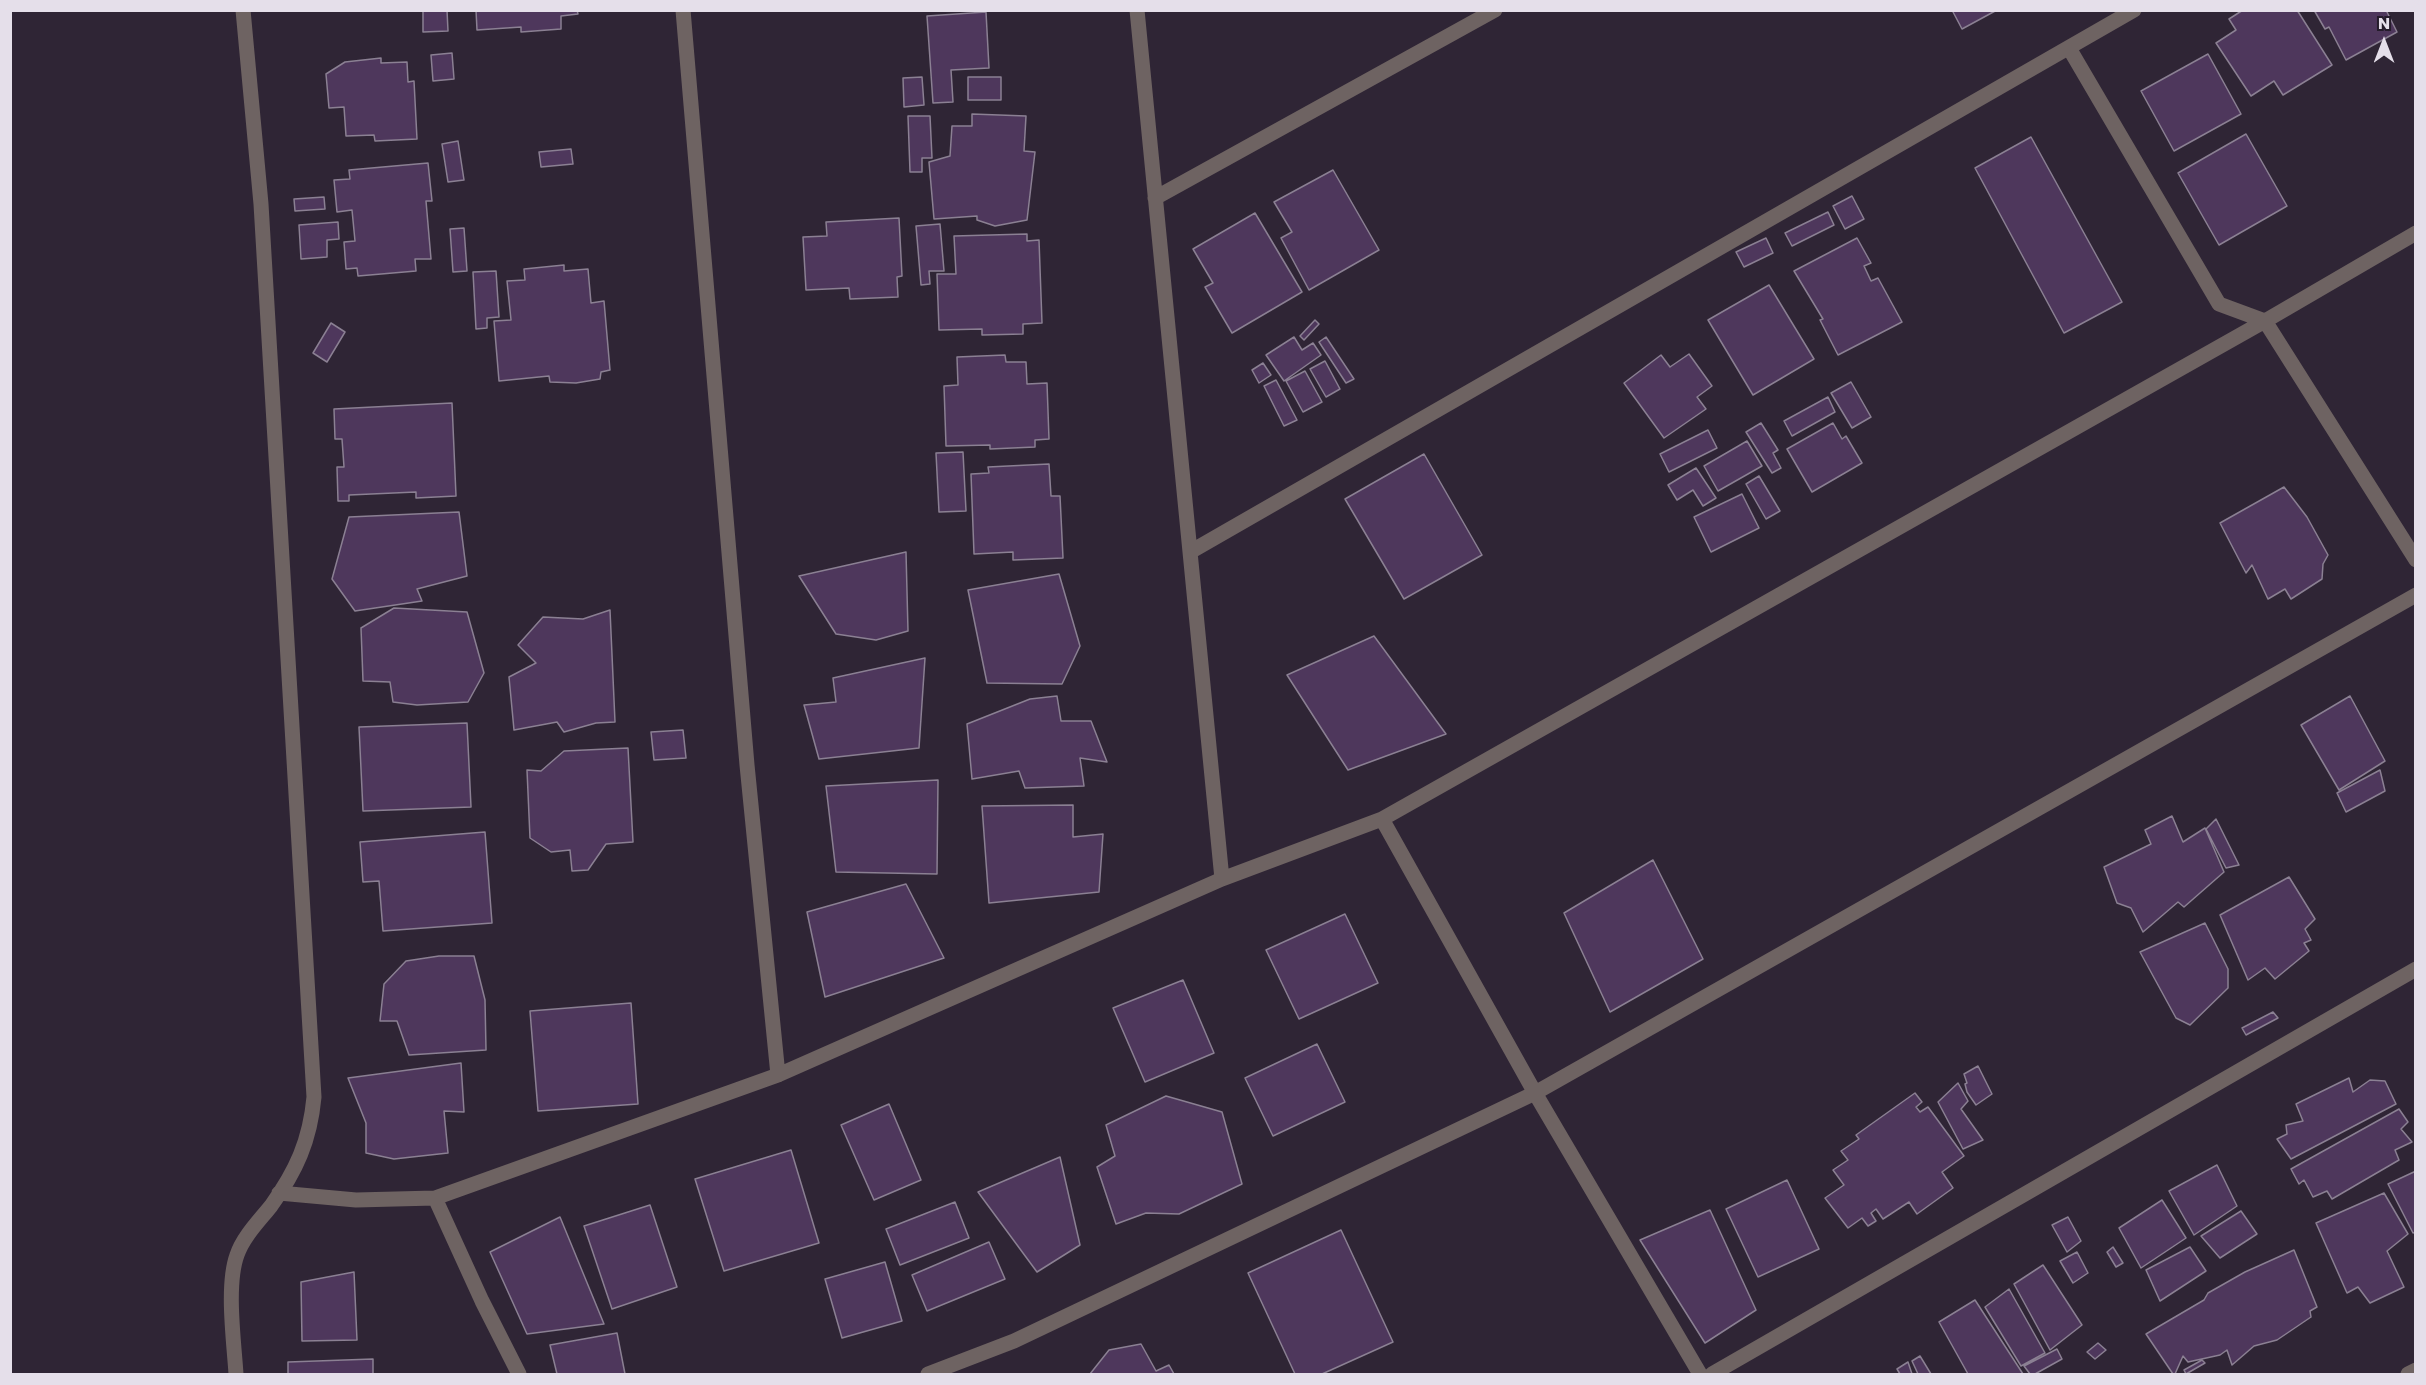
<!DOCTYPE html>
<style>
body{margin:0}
#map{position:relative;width:2426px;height:1385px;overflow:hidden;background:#2f2535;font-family:Poppins,sans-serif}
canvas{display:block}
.frame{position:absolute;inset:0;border:12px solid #e5dfea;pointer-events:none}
.north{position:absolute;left:2354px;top:12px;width:60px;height:60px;-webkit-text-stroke:4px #251c2b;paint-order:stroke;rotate:0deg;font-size:16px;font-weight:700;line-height:24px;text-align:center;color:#e5dfea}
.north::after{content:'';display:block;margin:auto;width:21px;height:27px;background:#e5dfea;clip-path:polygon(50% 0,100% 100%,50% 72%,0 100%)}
</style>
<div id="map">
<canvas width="2426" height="1385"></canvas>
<div class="frame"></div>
<div class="north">N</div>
</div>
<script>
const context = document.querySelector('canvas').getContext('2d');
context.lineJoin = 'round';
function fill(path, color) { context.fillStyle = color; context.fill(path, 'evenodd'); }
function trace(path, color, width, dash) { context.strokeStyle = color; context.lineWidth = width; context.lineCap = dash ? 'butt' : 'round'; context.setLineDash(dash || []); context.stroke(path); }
const building = new Path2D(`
 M 423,10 L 447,10 L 448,31 L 423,32 Z
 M 476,10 L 577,10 L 578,14 L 561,16 L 561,29 L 521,32 L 521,27 L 477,30 Z
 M 1952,10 L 1997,10 L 1962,29 Z
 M 2243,10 L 2297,10 L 2332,65 L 2283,95 L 2274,81 L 2251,96 L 2216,43 L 2236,30 L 2229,19 Z
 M 2314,10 L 2386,10 L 2397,32 L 2346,60 L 2329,27 L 2325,29 Z
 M 986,12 L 989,68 L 951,70 L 953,102 L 933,103 L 927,16 Z
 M 452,53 L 454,79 L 433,81 L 431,55 Z
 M 2208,54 L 2241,114 L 2174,151 L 2141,91 Z
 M 381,58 L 381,63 L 407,62 L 408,82 L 414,81 L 417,139 L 375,141 L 374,135 L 346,136 L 344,107 L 329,108 L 326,74 L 345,62 Z
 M 922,77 L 924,105 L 904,107 L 903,78 Z
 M 968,77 L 1001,77 L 1001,100 L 968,100 Z
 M 972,114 L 1026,116 L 1024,151 L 1035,152 L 1027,220 L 995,226 L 977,220 L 977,216 L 934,219 L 929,162 L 950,156 L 952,126 L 972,126 Z
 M 908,116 L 930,116 L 932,158 L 922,158 L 922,172 L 910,172 Z
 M 2246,134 L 2287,206 L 2219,245 L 2178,173 Z
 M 2031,137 L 2122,302 L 2064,333 L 1975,168 Z
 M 458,141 L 464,180 L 448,182 L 442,144 Z
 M 571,149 L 573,164 L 541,167 L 539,152 Z
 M 428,163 L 432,201 L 426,201 L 431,259 L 415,259 L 416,271 L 358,276 L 357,268 L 346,269 L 344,242 L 355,241 L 352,210 L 337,212 L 334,180 L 350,179 L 349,170 Z
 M 1333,170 L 1379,250 L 1309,290 L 1281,238 L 1292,232 L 1274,202 Z
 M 1852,196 L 1864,219 L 1845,229 L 1833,206 Z
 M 324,197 L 325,209 L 295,211 L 294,199 Z
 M 1828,212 L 1834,225 L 1792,246 L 1785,233 Z
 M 1255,213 L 1302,292 L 1232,333 L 1205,287 L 1213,283 L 1193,249 Z
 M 899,218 L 902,276 L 897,277 L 898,297 L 850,299 L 849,288 L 806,290 L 803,237 L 827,236 L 826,222 Z
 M 338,222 L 339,239 L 327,240 L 327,257 L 301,259 L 299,225 Z
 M 940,224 L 944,271 L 929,271 L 930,284 L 921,285 L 916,226 Z
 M 464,228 L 467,271 L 453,272 L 450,229 Z
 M 1027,234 L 1027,241 L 1039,240 L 1042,323 L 1023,324 L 1023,334 L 982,335 L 982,329 L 939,330 L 937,274 L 956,274 L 954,236 Z
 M 1766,238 L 1773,253 L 1744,267 L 1736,252 Z
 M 1857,238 L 1871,263 L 1864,266 L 1871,281 L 1878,278 L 1902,322 L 1838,355 L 1820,320 L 1823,319 L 1794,271 Z
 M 564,265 L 564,271 L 588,269 L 591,303 L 604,301 L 610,370 L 601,372 L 600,379 L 576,383 L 550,382 L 549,376 L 499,381 L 494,321 L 511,320 L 507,281 L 525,280 L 524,269 Z
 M 496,271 L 499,317 L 487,318 L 487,328 L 476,329 L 473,272 Z
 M 1769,285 L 1814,359 L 1753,395 L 1708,320 Z
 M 1315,320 L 1319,324 L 1304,340 L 1300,336 Z
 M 331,323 L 345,332 L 327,362 L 313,353 Z
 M 1294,337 L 1302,350 L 1313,343 L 1321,355 L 1284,381 L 1266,355 Z
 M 1326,337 L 1354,379 L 1346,383 L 1319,342 Z
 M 1689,354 L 1712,386 L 1697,397 L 1706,409 L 1664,438 L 1624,383 L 1661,355 L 1670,367 Z
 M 1005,355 L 1006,362 L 1026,362 L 1027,384 L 1047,383 L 1049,439 L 1035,440 L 1035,447 L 990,449 L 990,445 L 946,446 L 944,386 L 958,385 L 957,357 Z
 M 1325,361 L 1340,389 L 1326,397 L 1310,369 Z
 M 1263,363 L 1271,375 L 1259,383 L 1252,370 Z
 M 1305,371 L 1322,402 L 1303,412 L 1286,381 Z
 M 1276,380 L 1297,420 L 1284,426 L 1264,386 Z
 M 1851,382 L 1871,417 L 1852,428 L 1831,393 Z
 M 1828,397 L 1835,412 L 1792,436 L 1784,421 Z
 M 452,403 L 456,496 L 416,498 L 416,492 L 349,495 L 349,501 L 338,501 L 337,467 L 344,467 L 342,439 L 335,439 L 334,409 Z
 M 1761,423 L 1778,450 L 1773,453 L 1781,468 L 1772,473 L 1746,432 Z
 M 1833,423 L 1842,439 L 1846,436 L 1862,463 L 1812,492 L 1787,449 Z
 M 1708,430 L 1717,448 L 1669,472 L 1660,454 Z
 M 1747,441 L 1762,466 L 1718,491 L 1704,466 Z
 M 963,452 L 966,511 L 939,512 L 936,453 Z
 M 1424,454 L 1482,555 L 1404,599 L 1345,499 Z
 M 1049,464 L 1051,496 L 1060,496 L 1063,558 L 1013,560 L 1013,552 L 974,554 L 971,474 L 989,473 L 988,467 Z
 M 1696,468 L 1716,498 L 1703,506 L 1693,490 L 1677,500 L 1668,485 Z
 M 1759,476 L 1780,511 L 1766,519 L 1746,484 Z
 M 2284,487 L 2307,517 L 2328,555 L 2323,564 L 2322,579 L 2291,599 L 2285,589 L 2268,599 L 2252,565 L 2246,573 L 2220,523 Z
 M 1742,494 L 1759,528 L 1711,552 L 1694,517 Z
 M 459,512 L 467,576 L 417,589 L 422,601 L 355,611 L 332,579 L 349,517 Z
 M 906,552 L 908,631 L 876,640 L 836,634 L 799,576 Z
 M 1059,574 L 1080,646 L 1062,684 L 987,683 L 968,590 Z
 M 394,608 L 467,612 L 484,673 L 468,702 L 417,705 L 393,702 L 390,682 L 363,681 L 361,628 Z
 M 610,610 L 615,722 L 596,723 L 564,732 L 557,722 L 514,730 L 509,677 L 536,663 L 518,645 L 543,617 L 583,619 Z
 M 1374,636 L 1446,734 L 1348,770 L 1287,675 Z
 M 925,658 L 919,748 L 819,759 L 804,705 L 836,702 L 833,678 Z
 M 1057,696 L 1061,721 L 1091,721 L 1107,762 L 1080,758 L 1084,786 L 1025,788 L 1019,771 L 972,779 L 967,724 L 1030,699 Z
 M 2350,696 L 2385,761 L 2339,790 L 2301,725 Z
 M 467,723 L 471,807 L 363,811 L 359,727 Z
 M 683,730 L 686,758 L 654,760 L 651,732 Z
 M 628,748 L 633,842 L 606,844 L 588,870 L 572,871 L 570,850 L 551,852 L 530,838 L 527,770 L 541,771 L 564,751 Z
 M 2380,770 L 2385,791 L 2346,812 L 2337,793 Z
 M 938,780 L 937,874 L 836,872 L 826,786 Z
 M 1073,805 L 1073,837 L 1103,834 L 1099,892 L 989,903 L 982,806 Z
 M 2172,816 L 2183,842 L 2205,828 L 2224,872 L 2184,907 L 2178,902 L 2143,932 L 2131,908 L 2117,903 L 2104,867 L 2151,844 L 2145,830 Z
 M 2216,819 L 2239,865 L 2226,868 L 2206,829 Z
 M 485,832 L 492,923 L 383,931 L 379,881 L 363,882 L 360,842 Z
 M 1653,860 L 1703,959 L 1610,1012 L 1564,913 Z
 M 2289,877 L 2315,919 L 2305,929 L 2311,940 L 2304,943 L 2309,951 L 2275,979 L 2265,968 L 2248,980 L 2220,915 Z
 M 906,884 L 944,958 L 825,997 L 807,912 Z
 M 1345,914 L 1378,983 L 1299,1019 L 1266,950 Z
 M 2205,923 L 2228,969 L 2228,988 L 2190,1025 L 2176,1018 L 2140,952 Z
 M 439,956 L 474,956 L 485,1000 L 486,1050 L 409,1055 L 397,1021 L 380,1021 L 384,984 L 406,961 Z
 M 1183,980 L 1214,1053 L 1145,1082 L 1113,1008 Z
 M 631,1003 L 638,1104 L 538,1111 L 530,1011 Z
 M 2273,1012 L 2278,1018 L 2246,1035 L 2242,1028 Z
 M 1317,1044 L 1345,1102 L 1273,1136 L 1245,1078 Z
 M 461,1063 L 464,1112 L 444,1111 L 448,1153 L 394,1159 L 366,1153 L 366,1123 L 348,1078 Z
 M 1978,1066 L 1992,1094 L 1976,1105 L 1967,1092 L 1965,1084 L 1967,1083 L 1964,1074 Z
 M 2349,1078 L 2353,1092 L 2370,1080 L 2385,1081 L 2396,1104 L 2291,1159 L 2277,1139 L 2287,1134 L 2286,1125 L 2303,1121 L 2296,1104 Z
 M 1958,1083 L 1968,1101 L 1961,1109 L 1983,1140 L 1963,1149 L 1938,1102 Z
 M 1915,1093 L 1922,1102 L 1916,1107 L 1920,1112 L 1928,1107 L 1964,1156 L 1942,1172 L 1953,1188 L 1917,1214 L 1909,1202 L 1883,1219 L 1876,1209 L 1871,1213 L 1876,1221 L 1868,1226 L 1862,1218 L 1848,1228 L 1825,1198 L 1844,1185 L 1833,1170 L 1848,1160 L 1841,1151 L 1859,1139 L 1856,1135 Z
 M 1166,1096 L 1222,1112 L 1242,1184 L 1179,1214 L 1146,1213 L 1116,1224 L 1097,1167 L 1115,1156 L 1106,1125 Z
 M 889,1104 L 921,1180 L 874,1200 L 841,1125 Z
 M 2399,1109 L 2408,1122 L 2401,1129 L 2412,1142 L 2395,1150 L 2399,1160 L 2332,1199 L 2327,1191 L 2313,1197 L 2304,1180 L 2299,1184 L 2291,1169 Z
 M 791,1150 L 819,1243 L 724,1271 L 695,1179 Z
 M 1060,1157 L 1080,1245 L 1037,1272 L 978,1192 Z
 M 2217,1165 L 2237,1206 L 2194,1235 L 2169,1191 Z
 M 2416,1171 L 2416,1232 L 2413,1233 L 2388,1184 Z
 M 1787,1180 L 1819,1249 L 1758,1277 L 1726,1209 Z
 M 2384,1193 L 2408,1234 L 2387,1251 L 2404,1287 L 2370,1303 L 2358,1287 L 2347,1293 L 2316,1223 Z
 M 2162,1200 L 2186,1238 L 2141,1268 L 2119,1228 Z
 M 955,1202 L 969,1238 L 900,1265 L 886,1229 Z
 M 650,1205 L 677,1287 L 612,1309 L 584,1226 Z
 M 1710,1210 L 1756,1310 L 1705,1343 L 1640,1240 Z
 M 2241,1211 L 2257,1234 L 2220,1258 L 2201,1236 Z
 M 560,1217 L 604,1324 L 527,1334 L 490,1252 Z
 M 2068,1217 L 2081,1241 L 2067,1252 L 2052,1225 Z
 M 1341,1230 L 1393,1342 L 1322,1374 L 1295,1374 L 1248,1273 Z
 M 989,1242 L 1005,1279 L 927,1311 L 912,1275 Z
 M 2113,1247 L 2123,1263 L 2116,1267 L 2107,1252 Z
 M 2190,1247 L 2206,1271 L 2160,1301 L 2146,1270 Z
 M 2294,1250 L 2317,1307 L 2310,1311 L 2311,1317 L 2277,1340 L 2254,1346 L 2232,1365 L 2227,1350 L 2220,1355 L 2188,1362 L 2183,1356 L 2175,1374 L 2173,1374 L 2146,1334 L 2204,1300 L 2208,1293 L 2245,1272 Z
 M 2077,1252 L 2088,1273 L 2073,1283 L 2060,1261 Z
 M 885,1262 L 902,1321 L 842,1338 L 825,1279 Z
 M 2043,1265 L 2082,1325 L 2050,1350 L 2014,1284 Z
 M 354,1272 L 357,1340 L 302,1341 L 301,1282 Z
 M 2009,1289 L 2045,1353 L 2021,1366 L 1985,1307 Z
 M 1975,1300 L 2023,1374 L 1968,1374 L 1939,1322 Z
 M 617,1333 L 625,1374 L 557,1374 L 550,1345 Z
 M 2098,1343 L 2106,1350 L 2095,1359 L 2087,1352 Z
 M 1141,1344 L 1156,1371 L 1169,1365 L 1174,1374 L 1090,1374 L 1109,1350 Z
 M 2057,1349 L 2062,1359 L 2035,1374 L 2030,1374 L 2024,1366 Z
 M 1920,1356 L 1931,1374 L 1918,1374 L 1912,1361 Z
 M 373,1359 L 373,1374 L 288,1374 L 288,1362 Z
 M 2202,1360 L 2205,1363 L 2186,1374 L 2184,1370 Z
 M 1908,1362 L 1912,1374 L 1900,1374 L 1897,1369 Z`);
const minor = new Path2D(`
 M 683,10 L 747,765 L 778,1075
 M 1137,10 L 1222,879
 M 2069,48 L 2219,304 L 2265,321 L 2416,560
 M 1155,198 L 1495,10
 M 1190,552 L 2134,10
 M 1382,819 L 2265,321 L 2416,233
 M 279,1193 L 356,1200 L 435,1198 L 778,1075 L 1222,879 L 1382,819 L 1535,1093 L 1700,1374
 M 435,1198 L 482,1301 L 519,1374
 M 236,1374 C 234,1342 226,1285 237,1255 C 243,1237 259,1221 271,1206 C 296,1171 310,1141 314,1097 L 261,204 L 243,10
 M 928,1374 L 1014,1341 L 1535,1093 L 2416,595
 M 1712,1374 L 2416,969
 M 2408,1374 L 2416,1370`);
fill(building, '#4e375c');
trace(building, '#8b8093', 1.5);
trace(minor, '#6e6362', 15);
</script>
